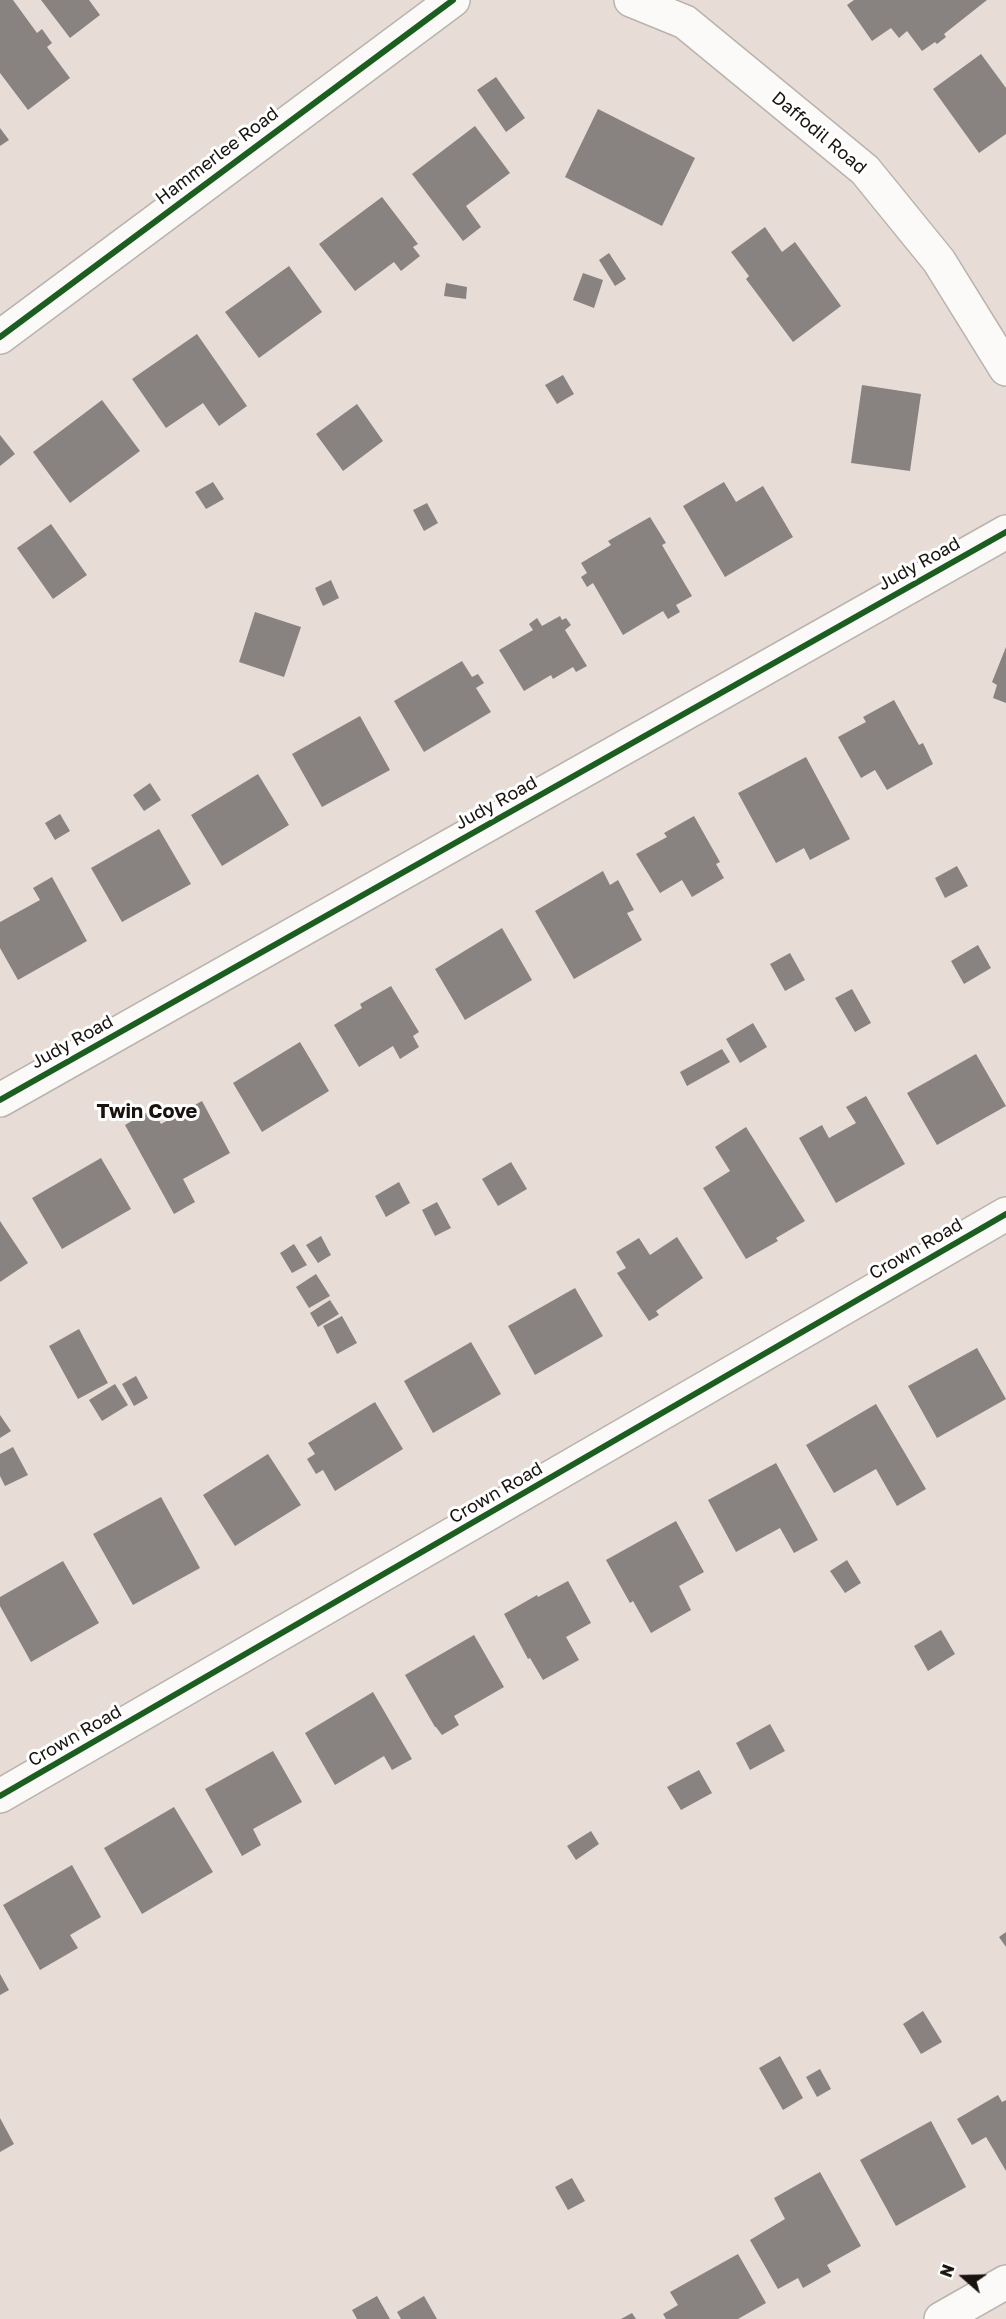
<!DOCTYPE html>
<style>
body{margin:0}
#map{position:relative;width:1006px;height:2319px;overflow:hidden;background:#e7ddd6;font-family:"Golos Text",sans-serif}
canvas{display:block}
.north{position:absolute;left:934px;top:2247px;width:60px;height:60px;-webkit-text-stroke:4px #fff;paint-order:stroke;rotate:290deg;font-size:16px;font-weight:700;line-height:24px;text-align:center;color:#19130f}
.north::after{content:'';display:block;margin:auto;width:21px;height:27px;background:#19130f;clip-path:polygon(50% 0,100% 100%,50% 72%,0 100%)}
</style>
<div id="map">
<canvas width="1006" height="2319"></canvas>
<div class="north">N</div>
</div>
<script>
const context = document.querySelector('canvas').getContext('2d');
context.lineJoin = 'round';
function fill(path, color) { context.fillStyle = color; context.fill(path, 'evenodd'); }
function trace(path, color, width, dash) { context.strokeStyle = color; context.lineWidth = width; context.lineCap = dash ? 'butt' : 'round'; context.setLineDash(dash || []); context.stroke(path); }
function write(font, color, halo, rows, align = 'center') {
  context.font = font + ' "Golos Text",sans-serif'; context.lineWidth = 6; context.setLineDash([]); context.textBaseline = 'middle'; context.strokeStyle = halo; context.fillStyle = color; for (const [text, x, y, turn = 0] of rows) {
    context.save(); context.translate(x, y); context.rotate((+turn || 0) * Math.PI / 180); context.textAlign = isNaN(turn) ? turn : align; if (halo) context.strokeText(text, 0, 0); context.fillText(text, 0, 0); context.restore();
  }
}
const building = new Path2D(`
 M 0,0 L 13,0 L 37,33 L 42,29 L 52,43 L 47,47 L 70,78 L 28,110 L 0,73 Z
 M 41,0 L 89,0 L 100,15 L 70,38 Z
 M 854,0 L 987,0 L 944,34 L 946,37 L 937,44 L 935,42 L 922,51 L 907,31 L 899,38 L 891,28 L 872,41 L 847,5 Z
 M 981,54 L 1006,88 L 1006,134 L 979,153 L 933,89 Z
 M 496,77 L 525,118 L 506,132 L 477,90 Z
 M 598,109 L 695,158 L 662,226 L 565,177 Z
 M 475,126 L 510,173 L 466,206 L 481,227 L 463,241 L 412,174 Z
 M 0,128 L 9,140 L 0,146 Z
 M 382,197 L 418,244 L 413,247 L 420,256 L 401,271 L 394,262 L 355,291 L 319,244 Z
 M 765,227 L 782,252 L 795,242 L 841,306 L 793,342 L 746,279 L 749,276 L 731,252 Z
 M 609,253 L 626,279 L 615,286 L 599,260 Z
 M 289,266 L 322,312 L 259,358 L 225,312 Z
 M 583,273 L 603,280 L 594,308 L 573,300 Z
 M 446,283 L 467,287 L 466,299 L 444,296 Z
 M 197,334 L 247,406 L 219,426 L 203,403 L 166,428 L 132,379 Z
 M 563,375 L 574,394 L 557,404 L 545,385 Z
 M 862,385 L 921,394 L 910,471 L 851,463 Z
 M 102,400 L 140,451 L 70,503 L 33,452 Z
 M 357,404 L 383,441 L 343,471 L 316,434 Z
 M 0,435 L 15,454 L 0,466 Z
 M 213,482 L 224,499 L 206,509 L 195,492 Z
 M 724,482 L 736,502 L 763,486 L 793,537 L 725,577 L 683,506 Z
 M 427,503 L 438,523 L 424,531 L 413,510 Z
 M 650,517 L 666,543 L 662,545 L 692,596 L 676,605 L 680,612 L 668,619 L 663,611 L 623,635 L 593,583 L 587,587 L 581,577 L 587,573 L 581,563 L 611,545 L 608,541 Z
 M 51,524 L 87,575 L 53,599 L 17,548 Z
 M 331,580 L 339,598 L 323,606 L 315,588 Z
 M 255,612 L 301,627 L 284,677 L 239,662 Z
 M 560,616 L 562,620 L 566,618 L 571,625 L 565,630 L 587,666 L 576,672 L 573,667 L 553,679 L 551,675 L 524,691 L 499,650 L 533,630 L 529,624 L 537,618 L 542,626 Z
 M 1006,647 L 1006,703 L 993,698 L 997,685 L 992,682 Z
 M 462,661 L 472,677 L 478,674 L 484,683 L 476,688 L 491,712 L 424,752 L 394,701 Z
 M 894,700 L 919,745 L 923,743 L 933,764 L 887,790 L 875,770 L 861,778 L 838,737 L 866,722 L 863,717 Z
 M 360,716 L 390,770 L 322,807 L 292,754 Z
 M 806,757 L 850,839 L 810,860 L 804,848 L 776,863 L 738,793 Z
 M 258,774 L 289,825 L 222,866 L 191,815 Z
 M 150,783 L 161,800 L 144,811 L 133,795 Z
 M 60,814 L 70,831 L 55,840 L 45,823 Z
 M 694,816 L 720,862 L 716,864 L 724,878 L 692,897 L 682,880 L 660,893 L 636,854 L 667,837 L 664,833 Z
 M 159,829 L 191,884 L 122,922 L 91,868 Z
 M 957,866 L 968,886 L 945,898 L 935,878 Z
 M 603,871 L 610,885 L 618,880 L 634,910 L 627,913 L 642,940 L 574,979 L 535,911 Z
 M 52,877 L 87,941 L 18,980 L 0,948 L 0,922 L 40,900 L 33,888 Z
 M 502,928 L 532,980 L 465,1020 L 435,969 Z
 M 978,945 L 991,968 L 964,984 L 951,961 Z
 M 790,953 L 805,980 L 785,991 L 770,964 Z
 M 391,986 L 419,1032 L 413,1036 L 419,1047 L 400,1059 L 393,1046 L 359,1067 L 334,1025 L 362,1008 L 360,1004 Z
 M 852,989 L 871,1023 L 855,1032 L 835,998 Z
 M 753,1023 L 767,1047 L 740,1063 L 726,1039 Z
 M 300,1042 L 329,1091 L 262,1132 L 233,1083 Z
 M 722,1049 L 730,1062 L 687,1086 L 680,1072 Z
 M 976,1054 L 1006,1106 L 937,1145 L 907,1093 Z
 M 866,1096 L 905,1164 L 836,1203 L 799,1138 L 822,1125 L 829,1138 L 856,1123 L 846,1107 Z
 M 202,1101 L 230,1153 L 183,1179 L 195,1202 L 174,1214 L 125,1125 L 153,1109 L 161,1124 Z
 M 746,1127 L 805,1221 L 776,1238 L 778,1241 L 746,1259 L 703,1188 L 730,1171 L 715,1147 Z
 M 101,1158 L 131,1209 L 62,1249 L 32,1198 Z
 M 511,1162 L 527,1189 L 498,1206 L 482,1179 Z
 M 399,1182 L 410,1203 L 386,1217 L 375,1196 Z
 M 437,1202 L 451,1228 L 435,1236 L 422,1210 Z
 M 0,1221 L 28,1263 L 0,1282 Z
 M 321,1236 L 331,1255 L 318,1263 L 306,1245 Z
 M 677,1237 L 703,1278 L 656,1311 L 659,1315 L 649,1321 L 617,1273 L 626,1268 L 616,1252 L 639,1238 L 650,1255 Z
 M 294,1244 L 307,1265 L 292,1273 L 280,1253 Z
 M 316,1274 L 330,1296 L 309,1308 L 296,1287 Z
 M 575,1288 L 603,1336 L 535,1375 L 508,1326 Z
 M 330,1300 L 339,1314 L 318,1327 L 310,1313 Z
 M 342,1316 L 357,1343 L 337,1354 L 323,1326 Z
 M 79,1329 L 108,1383 L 78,1399 L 49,1346 Z
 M 471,1342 L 501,1394 L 433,1433 L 404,1381 Z
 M 977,1348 L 1006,1399 L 937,1438 L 908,1386 Z
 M 136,1376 L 148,1398 L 134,1406 L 122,1384 Z
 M 115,1384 L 128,1405 L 102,1421 L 89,1400 Z
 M 375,1402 L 403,1449 L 335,1491 L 323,1470 L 316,1474 L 307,1459 L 315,1454 L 308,1443 Z
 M 876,1404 L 926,1489 L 897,1506 L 876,1469 L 834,1493 L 806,1445 Z
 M 0,1415 L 11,1431 L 0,1438 Z
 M 13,1447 L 28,1475 L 5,1486 L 0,1476 L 0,1454 Z
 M 268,1454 L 301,1505 L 235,1546 L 203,1495 Z
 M 776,1463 L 818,1540 L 794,1553 L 780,1528 L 736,1552 L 708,1500 Z
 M 161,1497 L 200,1568 L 133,1605 L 93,1534 Z
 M 676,1521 L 704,1572 L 679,1586 L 691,1610 L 651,1633 L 633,1601 L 630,1603 L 606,1560 Z
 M 847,1560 L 861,1583 L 845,1593 L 830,1571 Z
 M 63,1561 L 99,1623 L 31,1662 L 0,1606 L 0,1597 Z
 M 568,1581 L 591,1623 L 566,1637 L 579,1660 L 543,1680 L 530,1658 L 528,1659 L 504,1614 L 537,1595 L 538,1597 Z
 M 941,1630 L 955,1654 L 928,1671 L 914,1646 Z
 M 474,1635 L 504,1687 L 454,1716 L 459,1725 L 442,1735 L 436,1727 L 435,1727 L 405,1675 Z
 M 373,1692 L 412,1759 L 392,1770 L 384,1756 L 335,1785 L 305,1733 Z
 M 770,1724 L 785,1751 L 750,1770 L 736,1743 Z
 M 273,1751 L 302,1802 L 253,1829 L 261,1845 L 242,1856 L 205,1789 Z
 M 699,1770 L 712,1793 L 681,1810 L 667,1787 Z
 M 174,1807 L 213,1872 L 142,1914 L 104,1848 Z
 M 591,1831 L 599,1844 L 576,1860 L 567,1846 Z
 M 72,1865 L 101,1917 L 70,1935 L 78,1948 L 40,1970 L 3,1905 Z
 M 1006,1932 L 1006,1947 L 999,1937 Z
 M 0,1974 L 9,1990 L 0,1995 Z
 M 923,2011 L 942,2042 L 921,2054 L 903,2024 Z
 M 780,2056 L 803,2098 L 783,2110 L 759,2068 Z
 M 820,2069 L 831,2089 L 817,2097 L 806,2077 Z
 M 998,2095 L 1002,2102 L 1006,2100 L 1006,2171 L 986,2137 L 972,2145 L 957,2119 Z
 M 0,2118 L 14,2144 L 0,2152 Z
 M 931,2121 L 966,2187 L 896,2226 L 860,2160 Z
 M 820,2172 L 861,2246 L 827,2265 L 831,2272 L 803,2288 L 798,2278 L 778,2289 L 750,2240 L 785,2219 L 774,2198 Z
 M 572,2178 L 585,2201 L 568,2210 L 555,2187 Z
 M 738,2254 L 766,2303 L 738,2319 L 666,2319 L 663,2314 L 678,2305 L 670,2292 Z
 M 377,2296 L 390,2319 L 357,2319 L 352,2310 Z
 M 424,2296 L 437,2319 L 401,2319 L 397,2312 Z
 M 632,2313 L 636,2319 L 621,2319 Z`);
const minor = new Path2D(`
 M 631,0 L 685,22 L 865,170 L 939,261 L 1006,369
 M 0,337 L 453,0
 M 0,1100 L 1006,532
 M 0,1796 L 1006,1214
 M 941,2319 L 1006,2282`);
const cycleway = new Path2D(`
 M 0,337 L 453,0
 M 0,1100 L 1006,532
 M 0,1796 L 1006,1214`);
const streetNames = [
 ["Daffodil Road",819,133,40],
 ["Hammerlee Road",217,156,-37],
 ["Judy Road",919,564,-29],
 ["Judy Road",496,803,-29],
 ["Judy Road",72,1042,-29],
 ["Crown Road",916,1249,-30],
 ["Crown Road",496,1493,-30],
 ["Crown Road",75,1736,-30]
];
const neighbourhoodNames = [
 ["Twin Cove",147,1112]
];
fill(building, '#888280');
trace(minor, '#bab2ad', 36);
trace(minor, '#fbfaf9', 33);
trace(cycleway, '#1b5e20', 6);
write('18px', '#19130f', '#fff', streetNames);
write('bold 20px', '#19130f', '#fff', neighbourhoodNames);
</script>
